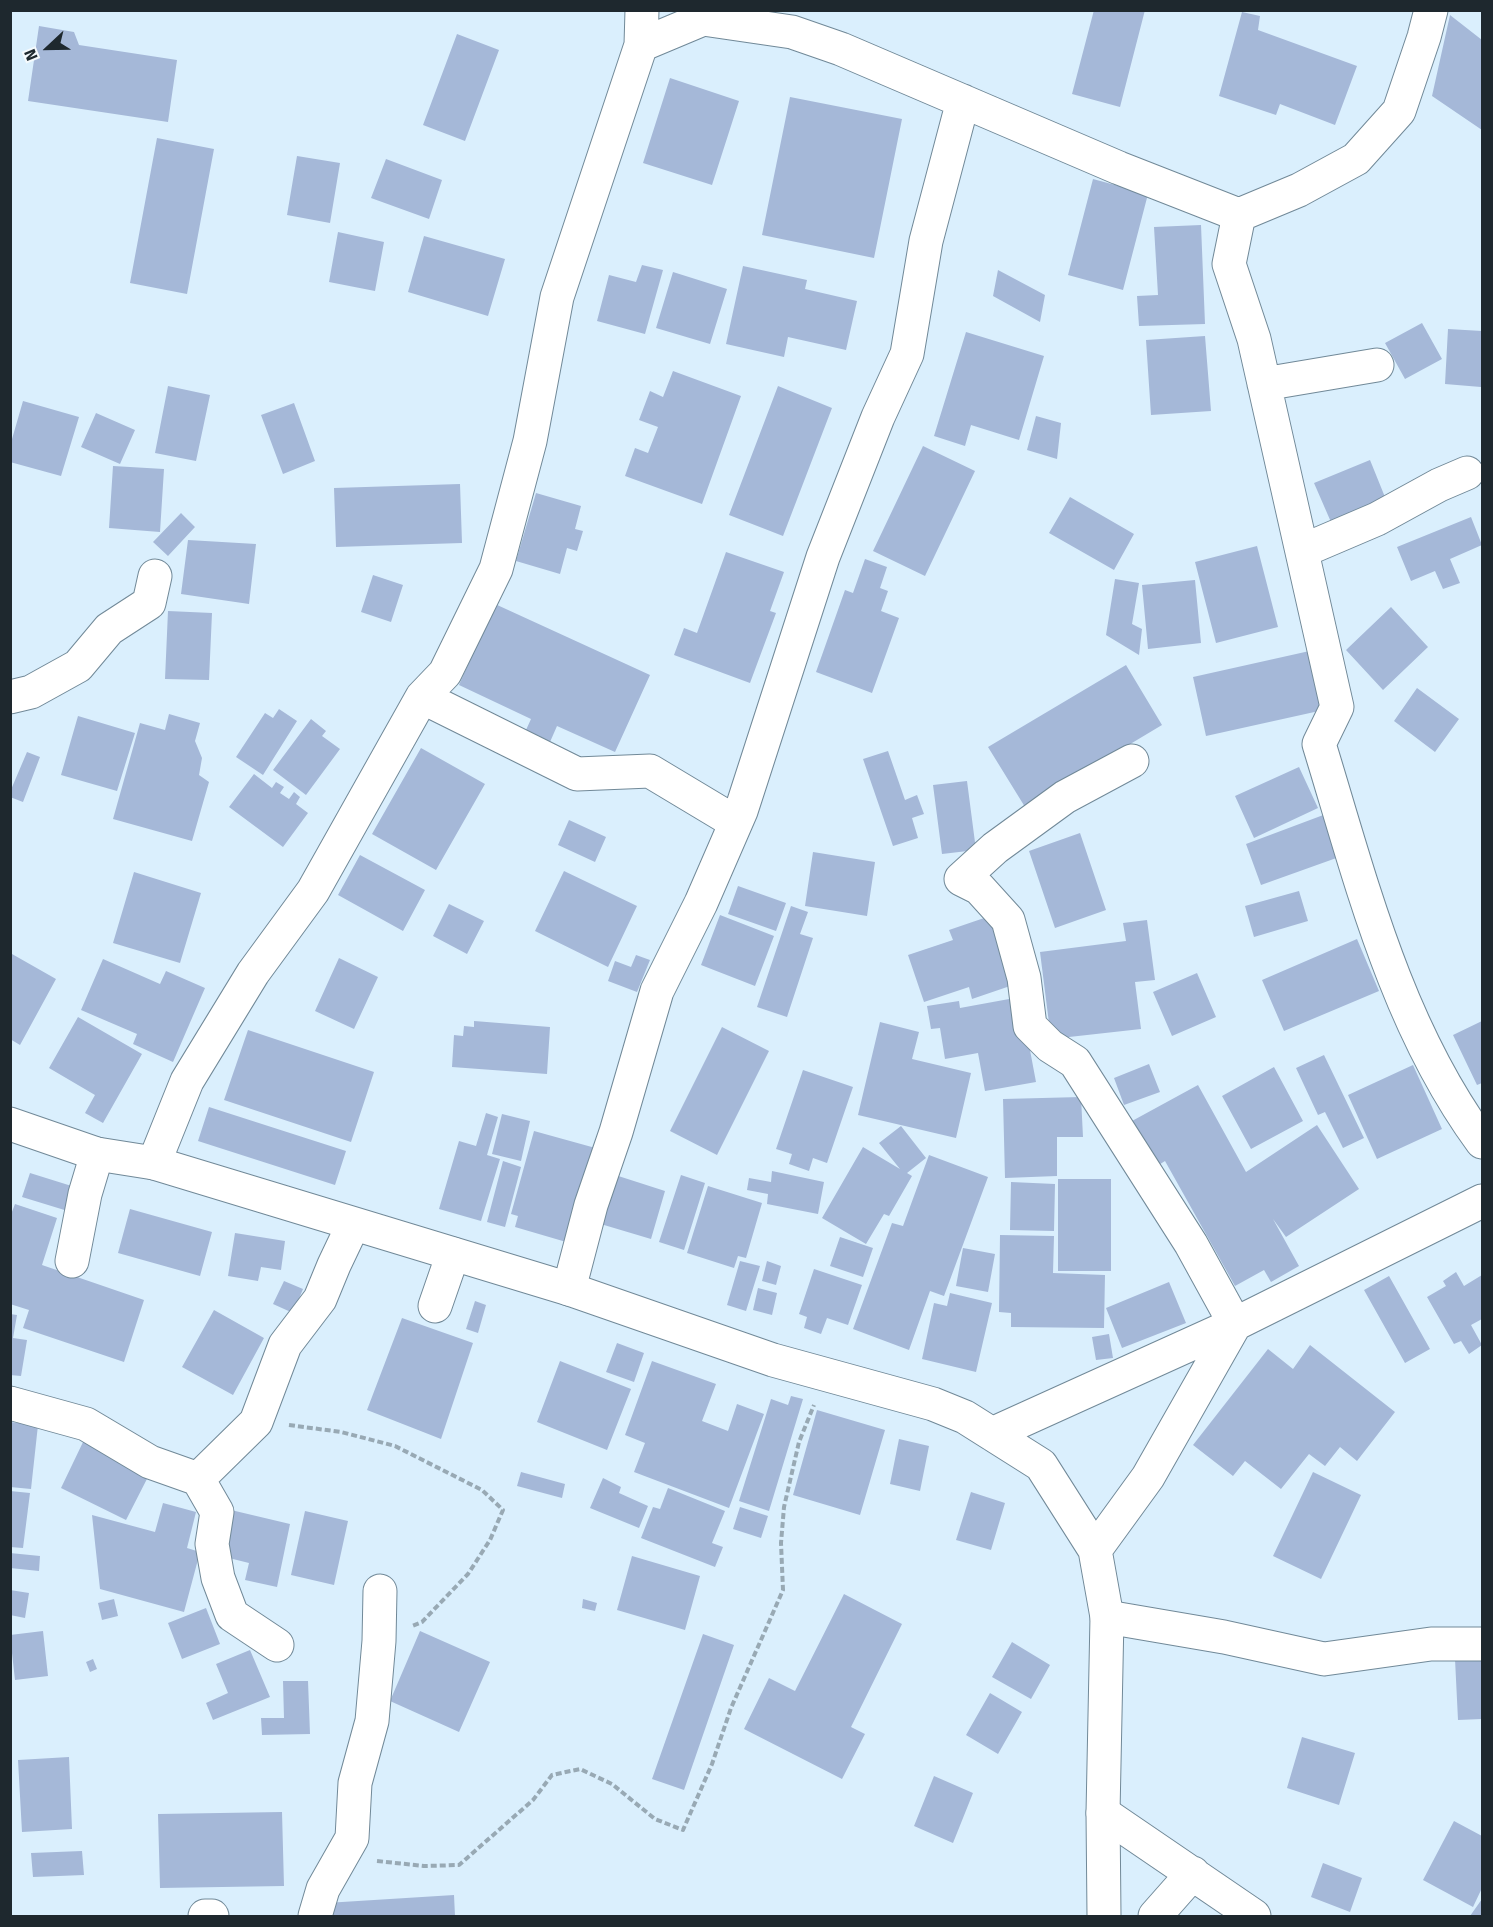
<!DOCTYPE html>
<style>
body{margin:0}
#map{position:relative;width:1493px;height:1927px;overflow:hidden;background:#daeffd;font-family:"Fira Sans",sans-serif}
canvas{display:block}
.frame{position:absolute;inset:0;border:12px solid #1e282e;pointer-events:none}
.north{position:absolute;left:18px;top:18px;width:60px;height:60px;-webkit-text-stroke:4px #f5fafd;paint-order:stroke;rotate:248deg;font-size:16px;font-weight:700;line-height:24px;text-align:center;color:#1e282e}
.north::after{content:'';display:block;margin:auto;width:21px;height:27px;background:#1e282e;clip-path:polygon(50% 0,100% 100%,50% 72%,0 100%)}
</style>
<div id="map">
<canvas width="1493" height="1927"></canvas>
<div class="frame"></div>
<div class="north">N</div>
</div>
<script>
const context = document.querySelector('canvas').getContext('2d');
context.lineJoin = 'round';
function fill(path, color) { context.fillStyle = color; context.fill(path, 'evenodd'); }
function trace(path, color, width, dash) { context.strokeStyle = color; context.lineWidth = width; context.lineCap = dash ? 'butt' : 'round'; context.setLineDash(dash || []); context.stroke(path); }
const building = new Path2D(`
 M 1094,10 L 1145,10 L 1120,107 L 1072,94 Z
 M 1242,12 L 1260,16 L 1258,30 L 1357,66 L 1335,125 L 1280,104 L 1276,115 L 1219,96 Z
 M 1450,15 L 1482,40 L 1482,130 L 1432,96 Z
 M 39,26 L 74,32 L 79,45 L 177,60 L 168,122 L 28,101 Z
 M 457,34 L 499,50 L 465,141 L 423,125 Z
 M 670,78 L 739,101 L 712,185 L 643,163 Z
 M 790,97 L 902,119 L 874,258 L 762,235 Z
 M 157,138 L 214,149 L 187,294 L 130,283 Z
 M 297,156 L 340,163 L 330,223 L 287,215 Z
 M 386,159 L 442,180 L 429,219 L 371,198 Z
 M 1093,179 L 1148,194 L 1123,290 L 1068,275 Z
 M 1201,225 L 1205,324 L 1139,326 L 1137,296 L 1158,295 L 1154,227 Z
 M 338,232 L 384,242 L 375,291 L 329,282 Z
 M 424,236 L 505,259 L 488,316 L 408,292 Z
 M 642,265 L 663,270 L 645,334 L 597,321 L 609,275 L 636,282 Z
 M 743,266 L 807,280 L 805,289 L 857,301 L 846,350 L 788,337 L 784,357 L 726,344 Z
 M 998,270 L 1045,295 L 1040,322 L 993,296 Z
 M 673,272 L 727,289 L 710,344 L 656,328 Z
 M 1422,323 L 1442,359 L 1405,379 L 1385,343 Z
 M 1448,329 L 1482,331 L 1481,387 L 1445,384 Z
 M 966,332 L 1044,356 L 1019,440 L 971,425 L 965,446 L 934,436 Z
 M 1205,336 L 1211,411 L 1151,415 L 1146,340 Z
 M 673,371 L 741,396 L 702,504 L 625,476 L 635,448 L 648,453 L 658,427 L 639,420 L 650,391 L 663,397 Z
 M 168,386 L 210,395 L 196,461 L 155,453 Z
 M 778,386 L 832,408 L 783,536 L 729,515 Z
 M 23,401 L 79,417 L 61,476 L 10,462 L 10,446 Z
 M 294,403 L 315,461 L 283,474 L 261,415 Z
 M 96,413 L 135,430 L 120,464 L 81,447 Z
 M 1036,416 L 1061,423 L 1057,459 L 1027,450 Z
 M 923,446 L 975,471 L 925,576 L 873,551 Z
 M 1370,460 L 1389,507 L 1334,529 L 1314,483 Z
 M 113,466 L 164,469 L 160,532 L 109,528 Z
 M 460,484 L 462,543 L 336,547 L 334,488 Z
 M 536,493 L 581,506 L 575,529 L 583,531 L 577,551 L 567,548 L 560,574 L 516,561 Z
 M 1070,497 L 1134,534 L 1114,570 L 1049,533 Z
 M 181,513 L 195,527 L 168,556 L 153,542 Z
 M 1471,517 L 1482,545 L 1450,559 L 1460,583 L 1443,589 L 1435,571 L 1411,581 L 1397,547 Z
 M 188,540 L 256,544 L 249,604 L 181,594 Z
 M 1257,546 L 1278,627 L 1216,643 L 1195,562 Z
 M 726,552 L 784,572 L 770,611 L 776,613 L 750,683 L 674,655 L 684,628 L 697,633 Z
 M 865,559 L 887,567 L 880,588 L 888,591 L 881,611 L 899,618 L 872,693 L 816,672 L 845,590 L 853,593 Z
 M 373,575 L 403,585 L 391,622 L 361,612 Z
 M 1115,579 L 1139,583 L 1132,624 L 1142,629 L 1139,655 L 1106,635 Z
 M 1195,580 L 1201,643 L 1148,649 L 1142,585 Z
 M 495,604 L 650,675 L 615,752 L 557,726 L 550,742 L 535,741 L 526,730 L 531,719 L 459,685 Z
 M 1391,607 L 1428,647 L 1383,690 L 1346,650 Z
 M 168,611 L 212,613 L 209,680 L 165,679 Z
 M 1314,650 L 1328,709 L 1206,736 L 1193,677 Z
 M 1126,665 L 1162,725 L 1025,807 L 988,747 Z
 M 1417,688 L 1459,719 L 1435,752 L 1394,721 Z
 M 279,709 L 297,721 L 263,775 L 236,757 L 265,713 L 273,718 Z
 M 169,714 L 200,723 L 195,741 L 202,758 L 199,775 L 209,782 L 192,841 L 113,819 L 140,723 L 165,730 Z
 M 78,716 L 135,733 L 117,791 L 61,775 Z
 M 311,719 L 326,731 L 322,736 L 340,749 L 306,795 L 273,770 Z
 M 421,748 L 485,784 L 436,870 L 372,834 Z
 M 888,751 L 905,800 L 917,795 L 924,814 L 912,818 L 918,838 L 893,846 L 863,759 Z
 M 27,752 L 40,757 L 23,802 L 10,797 L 10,792 Z
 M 1299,767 L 1318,808 L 1254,838 L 1235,796 Z
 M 254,774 L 272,788 L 276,782 L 284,787 L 280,793 L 289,799 L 294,792 L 300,797 L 296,804 L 308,813 L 283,847 L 229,807 Z
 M 967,781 L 976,850 L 942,854 L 933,785 Z
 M 1326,814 L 1342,856 L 1261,885 L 1246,844 Z
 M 569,820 L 606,837 L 595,862 L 558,845 Z
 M 1080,833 L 1106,910 L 1055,928 L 1029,851 Z
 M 813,852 L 875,862 L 867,916 L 805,906 Z
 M 360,855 L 425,890 L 403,931 L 338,895 Z
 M 564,871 L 637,906 L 608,967 L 535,931 Z
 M 134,872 L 201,893 L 180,963 L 113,943 Z
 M 738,886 L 786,903 L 776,931 L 728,914 Z
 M 1299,891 L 1308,921 L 1254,937 L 1245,906 Z
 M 449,904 L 484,921 L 467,954 L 433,936 Z
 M 791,906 L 808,912 L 800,934 L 813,938 L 787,1017 L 757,1007 Z
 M 720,915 L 774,936 L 755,986 L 701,965 Z
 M 990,916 L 1013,985 L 972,999 L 969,987 L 924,1002 L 908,955 L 953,940 L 949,930 Z
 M 1147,920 L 1155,980 L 1135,982 L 1141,1029 L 1051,1039 L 1040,952 L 1126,941 L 1123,923 Z
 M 1357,939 L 1379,991 L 1284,1031 L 1262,980 Z
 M 12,954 L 56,979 L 20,1045 L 10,1039 Z
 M 636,955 L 650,960 L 637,992 L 608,981 L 615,961 L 631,967 Z
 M 339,958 L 378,977 L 354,1029 L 315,1011 Z
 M 103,959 L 160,984 L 166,971 L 205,988 L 173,1062 L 133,1044 L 137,1034 L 81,1010 Z
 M 1197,973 L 1216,1017 L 1172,1036 L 1153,992 Z
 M 1020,997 L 1036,1082 L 985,1091 L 978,1053 L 945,1059 L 940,1028 L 931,1029 L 927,1006 L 959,1001 L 960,1008 Z
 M 78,1017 L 142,1054 L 103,1123 L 85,1113 L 95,1095 L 49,1068 Z
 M 474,1021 L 550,1027 L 547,1074 L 452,1067 L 454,1035 L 463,1036 L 464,1026 L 474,1027 Z
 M 1482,1021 L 1482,1083 L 1477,1085 L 1453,1035 Z
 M 880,1022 L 919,1032 L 912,1059 L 971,1073 L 956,1138 L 858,1115 Z
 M 722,1027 L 769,1051 L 717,1155 L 670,1131 Z
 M 248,1030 L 374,1072 L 351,1142 L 224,1100 Z
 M 1324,1055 L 1364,1138 L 1343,1148 L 1325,1112 L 1318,1115 L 1296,1068 Z
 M 1149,1064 L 1160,1092 L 1124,1105 L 1114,1078 Z
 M 1413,1065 L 1442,1129 L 1377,1159 L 1348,1095 Z
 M 1274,1067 L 1303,1121 L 1251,1149 L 1222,1096 Z
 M 803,1070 L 853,1087 L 827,1163 L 813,1158 L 809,1171 L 789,1164 L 792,1154 L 776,1149 Z
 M 1198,1085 L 1246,1172 L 1317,1125 L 1359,1189 L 1286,1237 L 1273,1219 L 1299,1266 L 1271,1282 L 1264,1270 L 1235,1286 L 1165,1161 L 1157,1166 L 1132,1121 Z
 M 1081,1097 L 1083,1137 L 1057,1137 L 1057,1176 L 1005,1178 L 1003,1099 Z
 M 209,1107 L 346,1151 L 335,1185 L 198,1141 Z
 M 486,1113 L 498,1117 L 487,1155 L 500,1159 L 481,1221 L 439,1209 L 459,1141 L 476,1146 Z
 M 502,1114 L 530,1121 L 521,1161 L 492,1154 Z
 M 901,1126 L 926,1158 L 907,1173 L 912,1176 L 889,1216 L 884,1214 L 866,1244 L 822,1218 L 863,1147 L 900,1169 L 879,1143 Z
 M 534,1131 L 599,1149 L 573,1244 L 515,1227 L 518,1216 L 511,1214 Z
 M 929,1155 L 988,1177 L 944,1296 L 930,1291 L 909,1350 L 853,1329 L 892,1223 L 903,1226 Z
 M 503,1161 L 521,1167 L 505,1227 L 487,1222 Z
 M 772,1171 L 824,1182 L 818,1214 L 767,1204 L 768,1194 L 747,1190 L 749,1178 L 771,1182 Z
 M 30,1173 L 78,1188 L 71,1212 L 22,1197 Z
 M 609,1173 L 665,1191 L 651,1239 L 594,1222 Z
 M 681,1175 L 705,1183 L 684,1250 L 659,1242 Z
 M 1058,1179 L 1111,1179 L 1111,1271 L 1058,1271 Z
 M 1011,1182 L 1055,1184 L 1054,1231 L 1010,1230 Z
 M 708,1186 L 762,1203 L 746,1258 L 738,1256 L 734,1268 L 687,1253 Z
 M 15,1204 L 57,1218 L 42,1265 L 144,1300 L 124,1362 L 23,1328 L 29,1310 L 10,1304 L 10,1217 Z
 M 130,1209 L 212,1232 L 200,1276 L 118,1253 Z
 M 235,1233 L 285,1241 L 281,1270 L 261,1267 L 258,1281 L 228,1276 Z
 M 1000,1235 L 1054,1236 L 1053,1273 L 1105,1275 L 1104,1328 L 1011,1327 L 1011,1313 L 999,1312 Z
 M 840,1237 L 873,1248 L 863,1277 L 830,1266 Z
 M 963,1248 L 995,1254 L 988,1292 L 956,1286 Z
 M 740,1261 L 760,1266 L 746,1311 L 727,1305 Z
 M 767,1261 L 781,1266 L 776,1285 L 762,1281 Z
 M 814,1269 L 862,1285 L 848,1325 L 827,1318 L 821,1334 L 804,1328 L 807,1317 L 799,1314 Z
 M 1456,1272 L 1464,1286 L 1482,1275 L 1482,1319 L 1471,1325 L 1482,1345 L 1469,1354 L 1461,1341 L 1454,1344 L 1427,1297 L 1446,1286 L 1443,1281 Z
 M 1389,1276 L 1430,1349 L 1405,1363 L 1364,1290 Z
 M 284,1281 L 303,1289 L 293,1313 L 273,1304 Z
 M 1169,1282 L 1186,1323 L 1122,1348 L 1106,1308 Z
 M 758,1288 L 777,1293 L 772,1315 L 753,1310 Z
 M 950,1293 L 992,1303 L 976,1372 L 922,1359 L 934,1303 L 947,1306 Z
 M 475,1301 L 486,1305 L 478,1333 L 466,1329 Z
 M 214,1310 L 264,1338 L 233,1395 L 182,1367 Z
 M 10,1314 L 17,1315 L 13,1338 L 27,1340 L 21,1376 L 10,1375 Z
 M 402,1318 L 473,1343 L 441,1439 L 367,1410 Z
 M 1109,1334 L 1113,1358 L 1096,1360 L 1092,1337 Z
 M 617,1343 L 644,1353 L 634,1382 L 606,1372 Z
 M 1310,1345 L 1395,1412 L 1357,1461 L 1340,1447 L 1325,1466 L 1309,1454 L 1281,1489 L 1245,1461 L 1233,1476 L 1193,1445 L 1268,1349 L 1293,1369 Z
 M 560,1361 L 631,1389 L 607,1450 L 537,1422 Z
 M 652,1361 L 716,1384 L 702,1421 L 728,1431 L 737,1404 L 764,1414 L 729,1508 L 634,1472 L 645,1443 L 625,1435 Z
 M 791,1396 L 803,1399 L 769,1511 L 739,1501 L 771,1399 L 788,1405 Z
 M 817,1410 L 885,1430 L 860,1515 L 793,1495 Z
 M 10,1422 L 38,1425 L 31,1489 L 10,1487 Z
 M 899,1439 L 929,1446 L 920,1491 L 890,1484 Z
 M 84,1440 L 150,1473 L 126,1520 L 61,1488 Z
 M 521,1472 L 565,1484 L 562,1498 L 517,1486 Z
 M 1313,1472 L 1361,1495 L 1321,1579 L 1273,1556 Z
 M 603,1478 L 621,1487 L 619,1493 L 648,1506 L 639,1528 L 590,1508 Z
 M 668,1488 L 725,1511 L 712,1543 L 723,1547 L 715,1567 L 641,1538 L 653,1507 L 660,1509 Z
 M 10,1491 L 30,1493 L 23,1548 L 10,1547 Z
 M 971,1492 L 1005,1503 L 991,1550 L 956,1540 Z
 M 163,1503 L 196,1512 L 187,1548 L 200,1552 L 184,1612 L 100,1589 L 92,1515 L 155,1532 Z
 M 740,1507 L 768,1516 L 761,1538 L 733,1529 Z
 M 231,1510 L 290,1524 L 277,1587 L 245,1580 L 249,1563 L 221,1556 Z
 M 305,1511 L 348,1521 L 334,1585 L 291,1575 Z
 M 10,1553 L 40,1556 L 39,1571 L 10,1568 Z
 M 632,1556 L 700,1576 L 685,1630 L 617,1610 Z
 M 10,1590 L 29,1593 L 25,1618 L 10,1615 Z
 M 844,1594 L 902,1624 L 851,1727 L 865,1734 L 842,1779 L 744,1729 L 769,1678 L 795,1691 Z
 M 114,1599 L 118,1616 L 102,1620 L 98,1603 Z
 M 583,1599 L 597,1603 L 595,1611 L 582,1608 Z
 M 206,1608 L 220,1644 L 182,1659 L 168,1623 Z
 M 43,1631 L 48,1676 L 15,1680 L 10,1635 Z
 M 420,1631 L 490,1662 L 459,1732 L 390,1701 Z
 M 703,1634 L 734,1645 L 684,1790 L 652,1779 Z
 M 1012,1642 L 1050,1665 L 1031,1699 L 992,1677 Z
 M 250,1650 L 270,1697 L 213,1720 L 206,1703 L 228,1693 L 216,1664 Z
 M 1482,1658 L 1482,1719 L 1458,1720 L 1455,1659 Z
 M 93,1659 L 97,1669 L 90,1672 L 86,1662 Z
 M 283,1681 L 308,1681 L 310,1734 L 262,1735 L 261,1718 L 284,1718 Z
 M 990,1693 L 1022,1712 L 998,1754 L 966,1735 Z
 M 1302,1737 L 1355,1753 L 1339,1805 L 1287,1788 Z
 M 69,1757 L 72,1829 L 22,1832 L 18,1760 Z
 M 934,1776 L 973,1793 L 953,1843 L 914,1826 Z
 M 282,1812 L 284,1886 L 160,1888 L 158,1814 Z
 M 1454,1821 L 1482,1836 L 1482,1888 L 1473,1907 L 1423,1880 Z
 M 82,1851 L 84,1875 L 33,1877 L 31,1853 Z
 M 1323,1863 L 1362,1878 L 1350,1912 L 1311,1897 Z
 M 454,1895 L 455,1916 L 326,1916 L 326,1903 Z
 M 1482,1899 L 1482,1916 L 1470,1916 Z`);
const path = new Path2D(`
 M 289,1425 L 341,1432 L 395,1446 L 482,1490 L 503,1510 L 490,1540 L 468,1574 L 422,1622 L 412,1626
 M 377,1861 L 424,1866 L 459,1865 L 533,1800 L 552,1775 L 580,1769 L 612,1784 L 655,1819 L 683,1830 L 712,1764 L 731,1708 L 783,1590 L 781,1543 L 784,1507 L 799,1442 L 814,1405`);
const minor = new Path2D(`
 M 641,45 L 703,19 L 792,32 L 841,49 L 1119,168 L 1239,215 L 1299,190 L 1356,159 L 1399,111 L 1424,37 L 1431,10
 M 1239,215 L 1229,264 L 1254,339 L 1337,707 L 1319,744 C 1361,881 1396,1025 1482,1142
 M 1264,384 L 1377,365
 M 1302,551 L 1377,519 L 1439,485 L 1467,473
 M 10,697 L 31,692 L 78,666 L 109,629 L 149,603 L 155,576
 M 422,697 L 577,774 L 650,771 L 735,822
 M 1132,761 L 1065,797 L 995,848 L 961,879 L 979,888 L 1008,920 L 1024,978 L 1030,1026 L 1050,1046 L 1075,1062 L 1191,1244 L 1235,1324
 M 154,1163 L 187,1081 L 253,973 L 313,891 L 422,697 L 445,673 L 496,569 L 530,441 L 557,297 L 641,45 L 642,10
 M 72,1261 L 85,1194 L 97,1154
 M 569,1289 L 591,1205 L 616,1132 L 657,991 L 701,903 L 741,811 L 823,557 L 878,417 L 907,354 L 926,241 L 963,101
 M 435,1306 L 453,1254
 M 10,1403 L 86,1424 L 150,1462 L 198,1479 L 256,1422 L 285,1345 L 320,1299 L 334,1265 L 353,1225
 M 198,1479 L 217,1512 L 212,1544 L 218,1578 L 232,1615 L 277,1645
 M 1107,1617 L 1224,1637 L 1324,1659 L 1431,1644 L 1482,1644
 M 1103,1813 L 1254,1916
 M 205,1916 L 212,1916
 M 315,1916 L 323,1889 L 352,1838 L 355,1783 L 372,1721 L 379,1641 L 380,1591
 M 1155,1916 L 1193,1873`);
const tertiary = new Path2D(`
 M 10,1124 L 97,1154 L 154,1163 L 569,1289 L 773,1360 L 933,1404 L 965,1417 L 1041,1465 L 1095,1550 L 1107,1617 L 1103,1813 L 1104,1916
 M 992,1434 L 1235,1324 L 1482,1201
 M 1095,1550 L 1148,1477 L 1235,1324`);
fill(building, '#a5b8d8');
trace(minor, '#718998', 35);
trace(tertiary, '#718998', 35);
trace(path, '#98a9b4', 4, [6, 3]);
trace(minor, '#fff', 33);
trace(tertiary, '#fff', 33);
</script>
